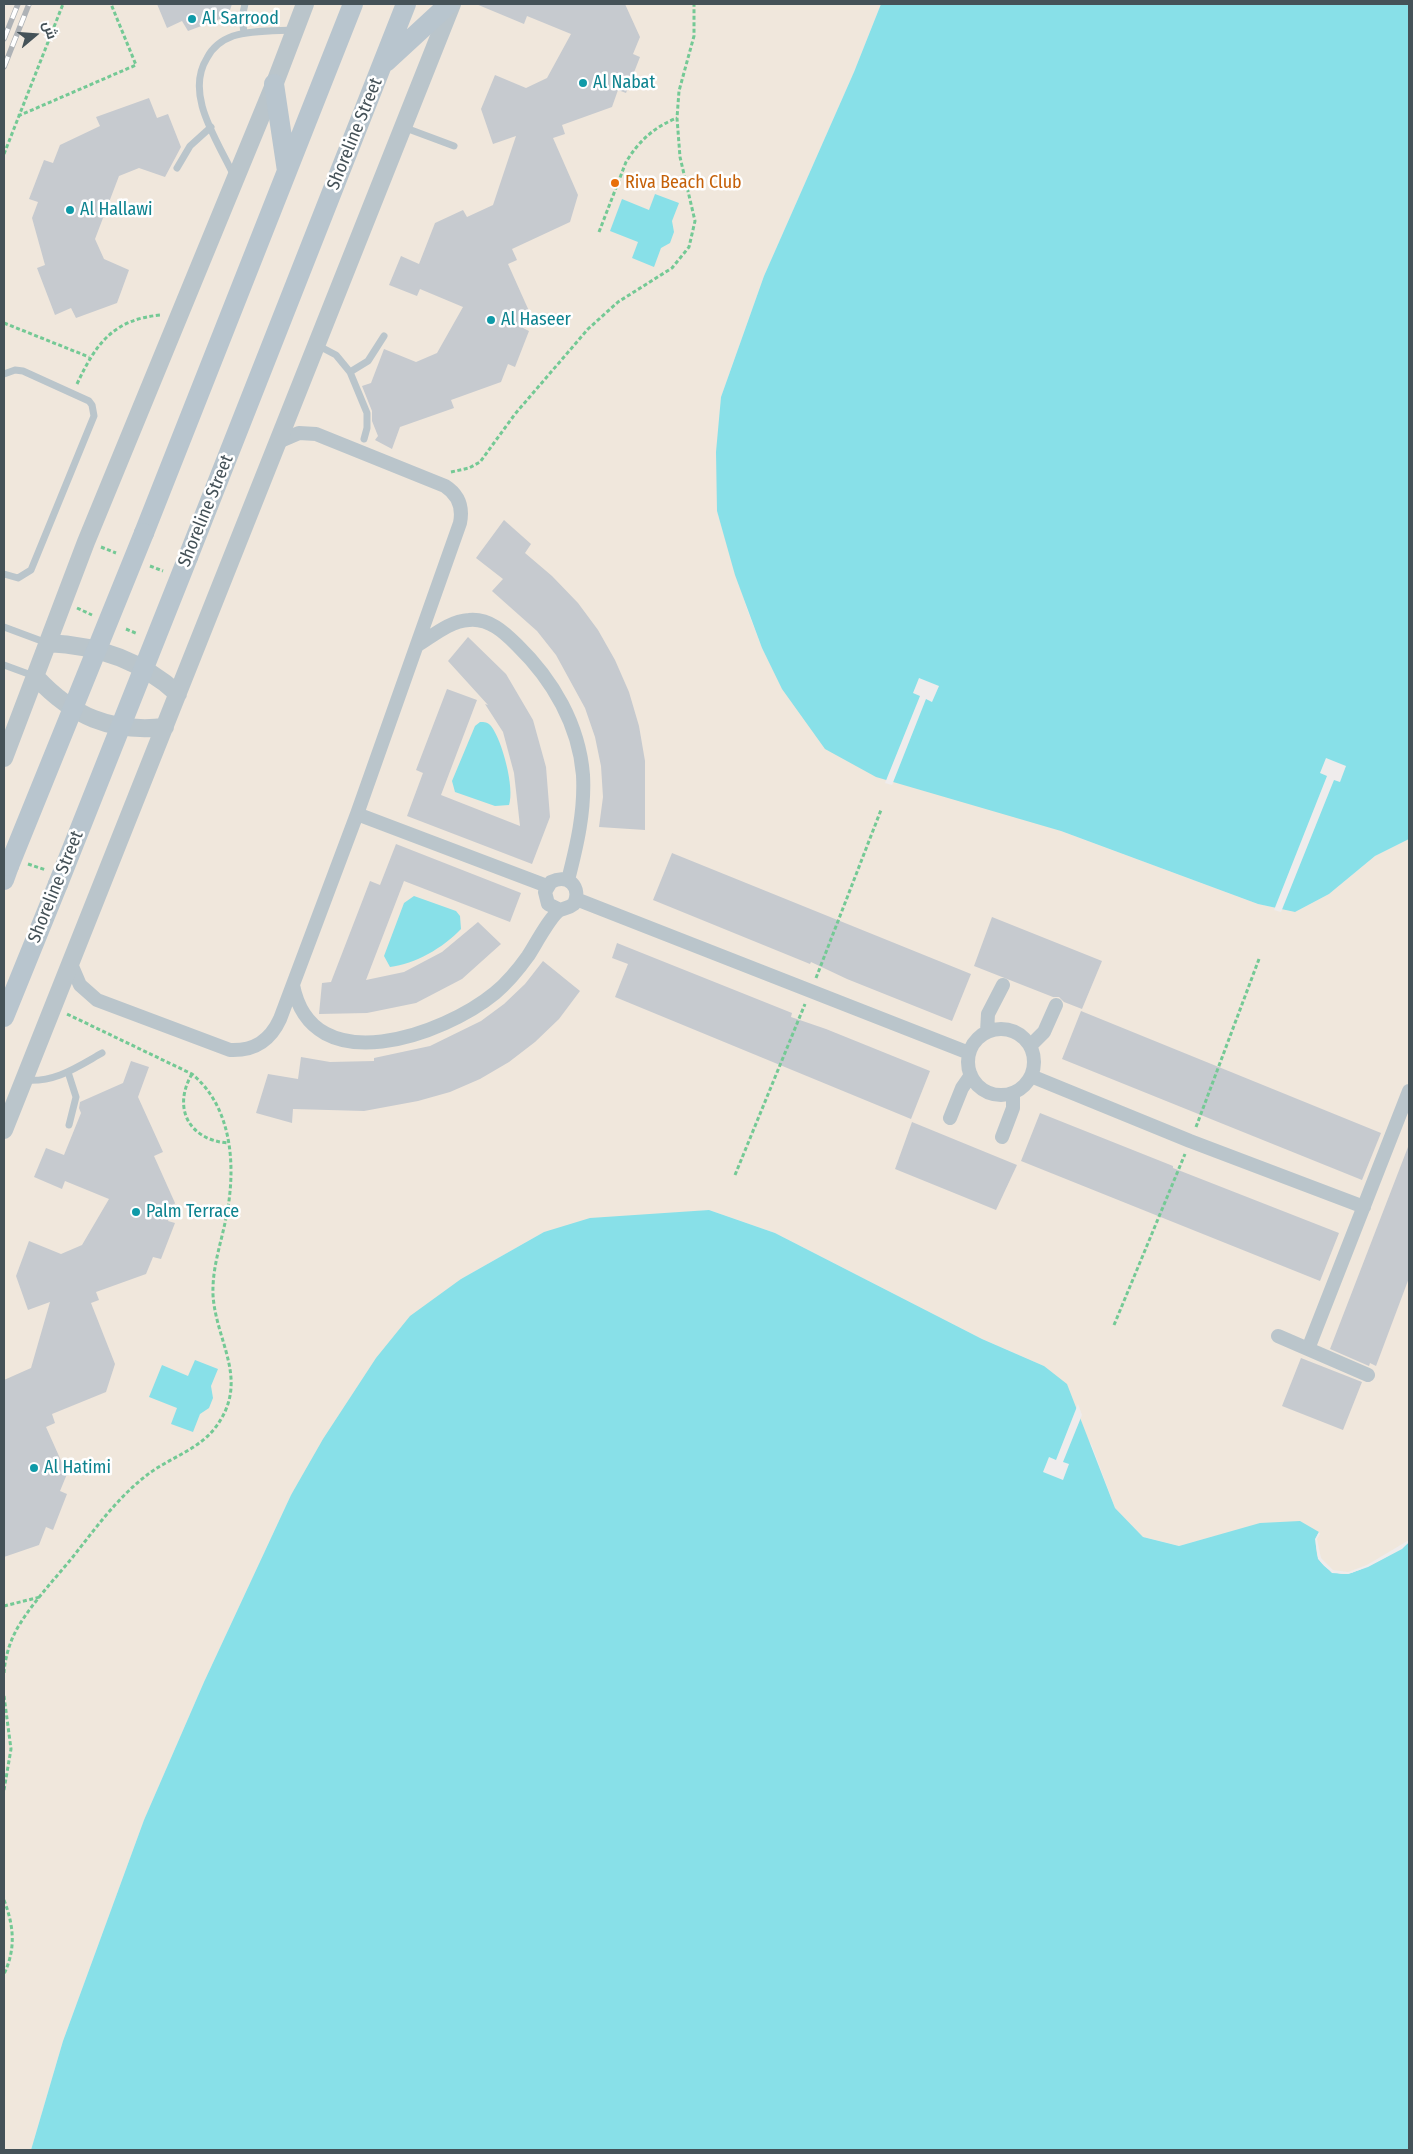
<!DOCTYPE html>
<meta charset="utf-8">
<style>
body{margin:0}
#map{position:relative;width:1413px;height:2154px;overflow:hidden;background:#efecec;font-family:"Fira Sans Condensed",Cairo,sans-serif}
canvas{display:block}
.frame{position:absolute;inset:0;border:5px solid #455258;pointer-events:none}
.north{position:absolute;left:10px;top:10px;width:50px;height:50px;-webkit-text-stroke:4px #fff;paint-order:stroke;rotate:72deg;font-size:14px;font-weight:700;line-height:20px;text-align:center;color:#455258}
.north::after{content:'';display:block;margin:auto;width:18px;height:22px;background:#455258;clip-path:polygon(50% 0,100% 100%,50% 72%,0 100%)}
</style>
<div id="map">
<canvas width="1413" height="2154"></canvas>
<div class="frame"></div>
<div class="north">ش</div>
</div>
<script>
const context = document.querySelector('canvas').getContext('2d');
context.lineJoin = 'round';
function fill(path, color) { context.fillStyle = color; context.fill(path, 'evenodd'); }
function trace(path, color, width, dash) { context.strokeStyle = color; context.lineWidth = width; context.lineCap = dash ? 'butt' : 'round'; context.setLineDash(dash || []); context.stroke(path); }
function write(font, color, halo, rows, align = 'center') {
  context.font = font + ' "Fira Sans Condensed",sans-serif'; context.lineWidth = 5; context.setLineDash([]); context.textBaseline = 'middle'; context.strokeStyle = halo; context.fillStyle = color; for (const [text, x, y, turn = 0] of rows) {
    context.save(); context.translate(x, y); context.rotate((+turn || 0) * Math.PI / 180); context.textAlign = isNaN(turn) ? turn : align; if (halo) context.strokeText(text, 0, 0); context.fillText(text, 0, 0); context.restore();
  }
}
const sand = new Path2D(`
 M 4,4 L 881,4 L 854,72 L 764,276 L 721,397 L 717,511 L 747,609 L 762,648 L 782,687 L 1061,831 L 1258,904 L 1295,912 L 1329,894 L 1375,856 L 1409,839 L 1409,1542 L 1402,1549 L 1348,1574 L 1332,1573 L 1318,1559 L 1215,1536 L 1179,1546 L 1143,1537 L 1115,1508 L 1092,1446 L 1044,1366 L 982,1339 L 775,1233 L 709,1210 L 652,1215 L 544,1232 L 461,1279 L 291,1495 L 204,1682 L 144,1820 L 63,2041 L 31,2150 L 4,2150 Z`);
const water = new Path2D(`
 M 881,4 L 1409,4 L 1409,839 L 1375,856 L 1329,894 L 1295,912 L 1258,904 L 1061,831 L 876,777 L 825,749 L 782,689 L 762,648 L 735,575 L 717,511 L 716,452 L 721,397 L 764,276 L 854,72 Z
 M 655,194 L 679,203 L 672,221 L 674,232 L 670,243 L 661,248 L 654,267 L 632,258 L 638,242 L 610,231 L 622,199 L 649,210 Z
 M 480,722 C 484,722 488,722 491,726 C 502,740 515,788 509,805 L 495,806 L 455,792 L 452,781 L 475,726 Z
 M 414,896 L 456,911 L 460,916 L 461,929 C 443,948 415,964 390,967 L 384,956 L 404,903 Z
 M 709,1210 L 775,1233 L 982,1339 L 1044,1366 L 1067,1384 L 1115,1508 L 1143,1537 L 1179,1546 L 1260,1523 L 1300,1521 L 1319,1532 C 1314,1540 1316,1545 1317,1554 C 1320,1567 1335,1575 1347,1574 C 1357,1573 1401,1550 1409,1542 L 1409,2150 L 31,2150 L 63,2041 L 144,1820 L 204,1682 L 291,1495 L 323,1439 L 376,1358 L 410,1316 L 461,1279 L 544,1232 L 590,1218 Z
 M 195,1360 L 218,1369 L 211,1386 L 213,1398 L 209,1408 L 200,1414 L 193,1432 L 171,1424 L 177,1408 L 149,1397 L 162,1365 L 188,1376 Z`);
const pier = new Path2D(`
 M 919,678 L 939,686 L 932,702 L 926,699 L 892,785 L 885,783 L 920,696 L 913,693 Z
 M 1326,758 L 1346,766 L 1340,782 L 1334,780 L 1281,912 L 1274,910 L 1327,776 L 1320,773 Z
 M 1078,1404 L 1082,1415 L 1063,1462 L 1069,1464 L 1063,1480 L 1043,1472 L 1049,1457 L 1056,1460 Z
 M 1319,1532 L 1320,1534 L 1317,1539 L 1321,1558 L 1333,1570 L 1348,1572 L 1367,1565 L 1409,1540 L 1409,1542 L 1402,1549 L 1368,1567 L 1348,1574 L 1332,1573 L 1318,1559 L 1315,1539 Z`);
const building = new Path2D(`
 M 157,4 L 232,4 L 228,16 L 188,31 L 182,21 L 167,28 Z
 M 476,4 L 625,4 L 640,37 L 633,54 L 640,57 L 626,93 L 618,90 L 612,107 L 562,125 L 565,134 L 553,138 L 578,195 L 570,222 L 512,249 L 517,260 L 508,264 L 529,311 L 523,328 L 529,331 L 515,367 L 508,364 L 501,382 L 451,400 L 454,408 L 400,427 L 392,449 L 375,440 L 378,436 L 372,421 L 372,411 L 362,386 L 371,383 L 384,349 L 416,362 L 437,353 L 463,307 L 420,289 L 417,296 L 389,285 L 401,256 L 419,264 L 435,223 L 463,210 L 467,217 L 493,205 L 516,136 L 493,144 L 481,109 L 495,75 L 526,88 L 547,78 L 571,34 L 527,16 L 524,24 Z
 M 149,98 L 157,118 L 168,114 L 181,147 L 165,177 L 139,168 L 119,176 L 95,239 L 104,259 L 129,270 L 117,303 L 76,318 L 71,308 L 55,315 L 37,268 L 45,265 L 32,218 L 38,202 L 29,199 L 44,160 L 53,163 L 60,145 L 100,126 L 96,117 Z
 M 504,520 L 531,544 L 525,553 L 552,576 L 578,603 L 598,630 L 615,660 L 629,692 L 639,726 L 645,761 L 645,830 L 599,827 L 603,797 L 601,766 L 595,737 L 585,708 L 556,655 L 537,631 L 492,591 L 503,579 L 476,558 Z
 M 468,637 L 506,674 L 533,720 L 546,767 L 550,817 L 532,864 L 407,816 L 423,773 L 416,770 L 447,689 L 477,700 L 441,795 L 520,826 L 514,773 L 503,732 L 485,704 L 488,705 L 448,661 Z
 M 396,844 L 521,893 L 510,922 L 404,881 L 366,980 L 404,972 L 442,952 L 478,922 L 501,944 L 462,979 L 416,1003 L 367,1013 L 319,1014 L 322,983 L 331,982 L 370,881 L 380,885 Z
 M 672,853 L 971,974 L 952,1021 L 847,979 L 811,962 L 810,964 L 653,900 Z
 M 992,917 L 1102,961 L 1082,1009 L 1064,1002 L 1059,997 L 1053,997 L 974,966 Z
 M 617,943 L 792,1013 L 791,1017 L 826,1029 L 930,1071 L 911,1119 L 615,997 L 628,964 L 612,958 Z
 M 543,961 L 580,991 L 559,1019 L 535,1042 L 509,1062 L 480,1079 L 450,1092 L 418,1101 L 364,1111 L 293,1109 L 292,1123 L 256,1113 L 268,1074 L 298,1079 L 301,1057 L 330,1062 L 374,1061 L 374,1058 L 430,1046 L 481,1021 L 504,1004 L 525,984 Z
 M 1081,1011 L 1381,1133 L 1362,1180 L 1062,1059 Z
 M 131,1061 L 149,1067 L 138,1097 L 163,1152 L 154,1156 L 175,1203 L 168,1221 L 175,1223 L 161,1259 L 153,1257 L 146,1274 L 96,1292 L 99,1300 L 91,1303 L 115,1364 L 106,1392 L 52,1414 L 55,1423 L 46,1427 L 67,1474 L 60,1491 L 67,1494 L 53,1530 L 46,1527 L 39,1545 L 4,1557 L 4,1380 L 31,1368 L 50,1302 L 28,1310 L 16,1276 L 29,1241 L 61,1254 L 82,1245 L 109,1199 L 65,1181 L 62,1189 L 34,1177 L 46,1148 L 64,1155 L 81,1113 L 79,1108 L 80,1102 L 123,1083 Z
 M 1040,1113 L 1173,1166 L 1173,1168 L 1339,1233 L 1320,1281 L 1021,1161 Z
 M 912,1122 L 1017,1165 L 996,1210 L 895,1169 Z
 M 1408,1147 L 1409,1278 L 1376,1366 L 1370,1363 L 1369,1366 L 1330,1349 Z
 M 1301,1358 L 1362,1382 L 1343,1430 L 1282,1406 Z`);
const path = new Path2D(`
 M 18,116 L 136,65 L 111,4
 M 4,154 L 63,4
 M 599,232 L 626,162 C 639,141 654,127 677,118
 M 4,323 L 89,357
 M 77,384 C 96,343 114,319 161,315
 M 451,472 L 469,468 L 480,462 L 515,414 L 588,329 L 618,302 L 672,268 L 689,247 L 695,221 L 680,157 L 677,118 L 679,91 L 694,36 L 694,4
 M 101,547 L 116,553
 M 150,566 L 163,571
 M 77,608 L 92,615
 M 126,629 L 138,634
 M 28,864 L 46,870
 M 816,978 L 881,810
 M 192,1074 C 172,1108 189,1140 228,1143
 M 1196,1127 L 1259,959
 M 735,1175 L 805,1004
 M 1114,1325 L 1185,1154
 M 4,1606 L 40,1597
 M 4,1673 C 5,1657 10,1641 18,1627 C 33,1602 53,1581 72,1558 C 95,1529 117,1498 147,1475 C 169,1458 198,1450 215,1428 C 251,1381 216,1343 213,1295 C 212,1266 222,1241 227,1213 C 236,1165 232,1107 192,1074 L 67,1014
 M 4,1696 L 11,1749 L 4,1790
 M 4,1900 C 14,1926 16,1949 4,1974`);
const service = new Path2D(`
 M 244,33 L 242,17 L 245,4
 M 403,127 L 454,146
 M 177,168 L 190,146 L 211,127
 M 234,176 C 218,141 184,95 207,58 C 212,48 222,40 233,36 C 252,30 274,31 294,30
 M 317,345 L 336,355 L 350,372 L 367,413 L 367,428 L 364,439
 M 350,372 L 368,361 L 384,336
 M 4,374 L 15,370 L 23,371 L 89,401 L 92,405 L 94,416 L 31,570 L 18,578 L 4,574
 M 4,627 L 47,643
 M 4,665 L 34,676
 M 68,1072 L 76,1097 L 69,1125
 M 24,1080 C 55,1083 77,1067 102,1053`);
const minor = new Path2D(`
 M 418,645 C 434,635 450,621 469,620 C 489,618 504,632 517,645 C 553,680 579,725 583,775 C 585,811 577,845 568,880
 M 357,814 L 547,886
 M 576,899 L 969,1053
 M 71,964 L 80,985 L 97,1000 L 230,1050 C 254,1051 270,1041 280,1019 L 357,814 L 460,523 C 463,508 459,495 445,486 L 316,434 L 299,433 L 278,442
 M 293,985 C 312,1083 444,1035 495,993 C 507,983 518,970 528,956 C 534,947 551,915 560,910 C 565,908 569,908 574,904 C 582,887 568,873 551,882 L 545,892 L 548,904 L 560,910
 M968 1062a33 33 0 1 1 66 0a33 33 0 1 1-66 0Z
 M 987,1032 L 988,1014 L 1003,985
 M 1030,1046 L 1044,1032 L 1056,1005
 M 1031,1076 L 1190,1141 L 1364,1207
 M 950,1118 L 962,1088 L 971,1075
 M 1002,1137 L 1013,1108 L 1013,1093
 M 1278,1336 L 1368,1375
 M 1308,1349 L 1409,1091`);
const tertiary = new Path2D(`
 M 47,643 C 97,645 141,660 178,694
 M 36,677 C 72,716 111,733 165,727
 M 4,758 L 86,542 L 276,80 L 305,4
 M 4,1130 L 452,4`);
const secondary = new Path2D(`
 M 386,62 L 449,4
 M 274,84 L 287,171
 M 144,533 L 353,4
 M 188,557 L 406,4
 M 4,880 L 9,866
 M 4,1017 L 58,884`);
const rail = new Path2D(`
 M 4,39 L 18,4
 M 4,67 L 29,4`);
const secondaryBridge = new Path2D(`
 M 9,866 L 144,533
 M 58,884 L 188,557`);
const markers = [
 [192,19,5,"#0f9aa8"],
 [583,83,5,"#0f9aa8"],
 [615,183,5,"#e8710a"],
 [70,210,5,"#0f9aa8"],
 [491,320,5,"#0f9aa8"],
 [136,1212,5,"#0f9aa8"],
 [34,1468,5,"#0f9aa8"]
];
const cultureNames = [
 ["Al Sarrood",202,19],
 ["Al Nabat",593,83],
 ["Al Hallawi",80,210],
 ["Al Haseer",501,320],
 ["Palm Terrace",146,1212],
 ["Al Hatimi",44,1468]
];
const streetNames = [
 ["Shoreline Street",355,134,-68],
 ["Shoreline Street",206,511,-68],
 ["Shoreline Street",56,887,-68]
];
const foodNames = [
 ["Riva Beach Club",625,183]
];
fill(sand, '#f0e7dc');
fill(water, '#88e0e8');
fill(pier, '#efecec');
fill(building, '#c6cacf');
trace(path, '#74c995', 3, [4, 2.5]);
trace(service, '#bac5cb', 7);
trace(minor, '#bac5cb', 14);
trace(tertiary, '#bac5cb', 18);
trace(secondary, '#b8c5ce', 20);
trace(rail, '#aeb2b6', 5.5);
trace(rail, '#fff', 4, [11]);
trace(secondaryBridge, '#b8c5ce', 20);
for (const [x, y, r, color] of markers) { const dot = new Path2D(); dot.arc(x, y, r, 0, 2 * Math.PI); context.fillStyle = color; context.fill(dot); trace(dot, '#fff', 2); }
write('18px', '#0d838f', '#fff', cultureNames, 'left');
write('18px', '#455258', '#fff', streetNames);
write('18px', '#c56008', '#fff', foodNames, 'left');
</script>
